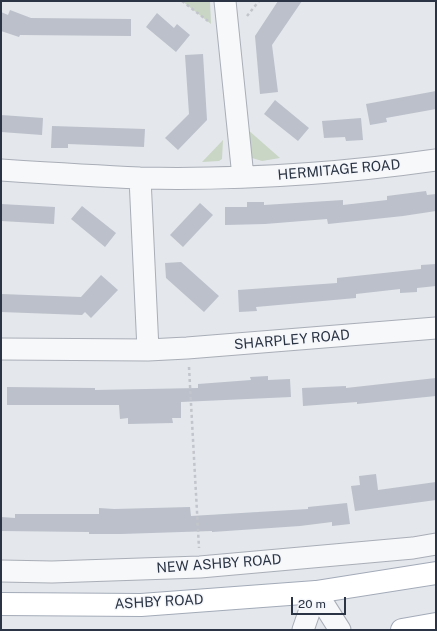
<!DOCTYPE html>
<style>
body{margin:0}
#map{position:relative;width:437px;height:631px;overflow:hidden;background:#e4e7ec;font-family:"Public Sans",sans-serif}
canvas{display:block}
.frame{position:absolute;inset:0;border:2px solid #2b3445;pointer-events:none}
.scale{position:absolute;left:291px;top:597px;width:55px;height:18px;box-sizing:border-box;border:2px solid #2b3445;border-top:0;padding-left:5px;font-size:12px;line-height:14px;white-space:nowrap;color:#2b3445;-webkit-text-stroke:3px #f4f6f9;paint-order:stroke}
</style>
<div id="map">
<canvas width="437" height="631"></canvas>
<div class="frame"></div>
<div class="scale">20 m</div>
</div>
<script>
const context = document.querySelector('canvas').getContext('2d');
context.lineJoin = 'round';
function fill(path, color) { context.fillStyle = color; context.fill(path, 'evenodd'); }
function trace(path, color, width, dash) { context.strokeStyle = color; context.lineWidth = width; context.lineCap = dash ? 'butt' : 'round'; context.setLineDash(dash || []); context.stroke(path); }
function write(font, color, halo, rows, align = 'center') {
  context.font = font + ' "Public Sans",sans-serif'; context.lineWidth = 3; context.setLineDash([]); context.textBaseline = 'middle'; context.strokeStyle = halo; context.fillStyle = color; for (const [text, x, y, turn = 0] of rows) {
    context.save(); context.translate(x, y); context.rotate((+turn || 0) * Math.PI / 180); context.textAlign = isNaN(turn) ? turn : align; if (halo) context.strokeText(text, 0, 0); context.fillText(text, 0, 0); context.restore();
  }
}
const green = new Path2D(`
 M 182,1 L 210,1 L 211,24 Z
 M 247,129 L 280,158 L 262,161 L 252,158 Z
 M 223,140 L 222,159 L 219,161 L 202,162 Z`);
const building = new Path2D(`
 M 278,1 L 302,1 L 272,45 L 278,92 L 260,94 L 255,36 Z
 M 10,10 L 31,18 L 131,19 L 131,36 L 20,35 L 19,37 L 1,31 L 1,12 L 8,15 Z
 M 157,13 L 174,28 L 177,24 L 190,35 L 176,52 L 146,27 Z
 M 203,54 L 207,120 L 178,150 L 165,138 L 189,114 L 185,55 Z
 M 436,91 L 436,109 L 386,118 L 387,122 L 370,125 L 366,104 Z
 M 275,100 L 309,128 L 298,141 L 264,114 Z
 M 1,115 L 43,118 L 42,135 L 1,132 Z
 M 361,118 L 363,140 L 346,141 L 345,137 L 324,138 L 322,121 Z
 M 52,126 L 145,129 L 144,147 L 68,144 L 68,148 L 51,148 Z
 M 426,191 L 427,195 L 436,194 L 436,211 L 403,216 L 328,224 L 327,219 L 265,224 L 225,225 L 225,207 L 247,207 L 247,202 L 264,202 L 264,205 L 343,200 L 343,205 L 387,200 L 387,196 Z
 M 200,203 L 213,215 L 183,247 L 170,235 Z
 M 1,204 L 55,207 L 54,224 L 1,221 Z
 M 82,206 L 116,233 L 105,247 L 71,219 Z
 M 181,262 L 219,296 L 204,312 L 166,278 L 165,263 Z
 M 436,264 L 436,286 L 417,288 L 417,292 L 400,293 L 400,289 L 356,294 L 356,298 L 256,307 L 257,311 L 239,312 L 238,290 L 337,283 L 337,278 L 421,269 L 421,265 Z
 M 101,275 L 118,290 L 91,318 L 85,312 L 82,315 L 1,312 L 1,294 L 81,297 Z
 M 268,376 L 268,380 L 290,379 L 291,397 L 181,402 L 181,418 L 172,418 L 173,423 L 128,424 L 128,418 L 120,419 L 119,405 L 7,405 L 7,387 L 95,388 L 95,390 L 198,388 L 198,384 L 251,380 L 250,377 Z
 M 436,378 L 436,396 L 357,404 L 357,402 L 303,406 L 302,388 L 346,386 L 346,388 Z
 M 376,474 L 378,490 L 436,482 L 436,500 L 355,511 L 351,486 L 360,485 L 359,476 Z
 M 347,503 L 350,524 L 332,526 L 332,522 L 300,526 L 212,532 L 212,531 L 121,534 L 89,534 L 89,532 L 1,531 L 1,517 L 15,518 L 15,514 L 99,514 L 99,508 L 114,509 L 190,507 L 191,516 L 308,509 L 308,507 Z`);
const path = new Path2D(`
 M 182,1 L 208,21
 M 247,16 L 259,1
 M 189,367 L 199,548`);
const street = new Path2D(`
 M 225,1 L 243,177
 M 1,170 C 47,173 94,176 140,178 C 239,180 338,174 436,160
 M 140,178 L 148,350
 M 1,349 L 148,350 L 187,348 L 436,328
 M 1,571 L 52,572 L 200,567 L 413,548 L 436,544
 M 316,592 L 340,630
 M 303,630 L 316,592`);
const primary = new Path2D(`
 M 1,604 L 141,605 L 316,592 L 436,573
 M 402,630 L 436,624`);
const streetNames = [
 ["HERMITAGE ROAD",339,170,-5],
 ["SHARPLEY ROAD",292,340,-5],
 ["NEW ASHBY ROAD",219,564,-4],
 ["ASHBY ROAD",159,602,-3]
];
fill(green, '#c9d6c5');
fill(building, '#bbc0ca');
trace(street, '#a9aeb7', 23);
trace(primary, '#a3abb8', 24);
trace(path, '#c2c5cb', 2.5, [3, 3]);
trace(street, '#f7f8fa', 21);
trace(primary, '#fff', 22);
write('14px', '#2b3445', '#f4f6f9', streetNames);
</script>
